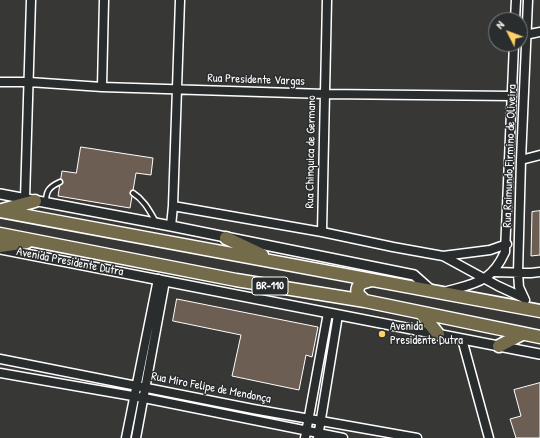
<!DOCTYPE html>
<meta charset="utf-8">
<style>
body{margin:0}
#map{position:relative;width:540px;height:438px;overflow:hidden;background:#373735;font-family:"Patrick Hand",sans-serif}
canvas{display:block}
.north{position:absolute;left:488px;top:12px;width:40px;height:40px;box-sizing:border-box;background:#2a2d2e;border:1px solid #7f8182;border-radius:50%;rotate:312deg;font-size:11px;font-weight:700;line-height:16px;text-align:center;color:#fff}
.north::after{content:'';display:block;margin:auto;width:14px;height:18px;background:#ffd166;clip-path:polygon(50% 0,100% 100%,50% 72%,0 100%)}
</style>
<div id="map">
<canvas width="540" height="438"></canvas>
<div class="north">N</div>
</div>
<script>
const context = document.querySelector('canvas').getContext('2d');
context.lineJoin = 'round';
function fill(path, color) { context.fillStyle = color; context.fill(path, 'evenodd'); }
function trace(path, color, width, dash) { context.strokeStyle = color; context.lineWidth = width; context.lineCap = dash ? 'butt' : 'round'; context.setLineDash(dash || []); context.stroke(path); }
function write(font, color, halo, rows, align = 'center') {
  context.font = font + ' "Patrick Hand",sans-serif'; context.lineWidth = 3; context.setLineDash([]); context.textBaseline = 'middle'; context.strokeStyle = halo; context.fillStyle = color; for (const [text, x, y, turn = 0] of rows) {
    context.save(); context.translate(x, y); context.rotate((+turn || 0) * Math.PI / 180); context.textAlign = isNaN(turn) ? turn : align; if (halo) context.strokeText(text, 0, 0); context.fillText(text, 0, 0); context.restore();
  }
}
const building = new Path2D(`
 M 81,147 L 153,158 L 151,175 L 136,173 L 130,208 L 58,196 L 62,171 L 76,173 Z
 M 540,211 L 540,255 L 531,256 L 532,212 Z
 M 177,299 L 318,327 L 312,357 L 306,355 L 299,390 L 232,376 L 241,335 L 173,321 Z
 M 540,383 L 540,438 L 516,438 L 510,419 L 521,416 L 514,390 Z`);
const service = new Path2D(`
 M 133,193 C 144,200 149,210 156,222
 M 46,202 C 46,191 49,187 60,182`);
const minor = new Path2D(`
 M 515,20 L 516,0
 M 520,36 L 540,32
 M 0,82 L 29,82 L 102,87 L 325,94 L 512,96
 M 102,87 L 104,0
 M 521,160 L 540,155
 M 25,199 L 31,0
 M 173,206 L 322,232 L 393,247 L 443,256 L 498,286 L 524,298
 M 171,226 L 173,206 L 180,0
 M 322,232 L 327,0
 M 443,256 L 490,250 L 507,244
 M 494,272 L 531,273 L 540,272
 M 444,292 C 475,283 491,283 505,252 L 514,44
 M 525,300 L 519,287 L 518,273 L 521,160 L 528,0
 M 462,339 L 489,438
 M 0,359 L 253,409 L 417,438
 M 0,373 L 144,398 L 343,438
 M 318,437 L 338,315
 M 126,438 L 158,279
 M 136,438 L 165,281
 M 305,438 L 328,313`);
const tertiary = new Path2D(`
 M 0,194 L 171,226 L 414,275 L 432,291
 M 0,249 L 540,354`);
const primary = new Path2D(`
 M 2,210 L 35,201
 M 0,211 L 540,311
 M 0,234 L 236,280 L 365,301 L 540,337
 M 226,238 L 262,255
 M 0,246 L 27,242
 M 365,301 C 358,295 354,291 361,283 L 371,280
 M 422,314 L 438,334
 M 499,346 L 522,334`);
const markers = [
 [382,334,4,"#ffd166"]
];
const shields = [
 [270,286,36]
];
const shieldNames = [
 ["BR-110",270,286]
];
const streetNames = [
 ["Rua Presidente Vargas",256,80,2],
 ["Rua Chinquica de Germano",311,152,-89],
 ["Rua Raimundo Firmino de Oliveira",510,156,-88],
 ["Avenida Presidente Dutra",70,262,11],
 ["Rua Miro Felipe de Mendonça",211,388,11]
];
const poiNames = [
 ["Avenida",390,327],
 ["Presidente Dutra",390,341]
];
fill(building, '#6c5e53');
trace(building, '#fff', 1);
trace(service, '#fff', 7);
trace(minor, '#fff', 11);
trace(tertiary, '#fff', 12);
trace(primary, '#fff', 15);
trace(service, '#2a2d2e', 4);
trace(minor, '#2a2d2e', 8);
trace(tertiary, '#2a2d2e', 9);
trace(primary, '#746b4b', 12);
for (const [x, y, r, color] of markers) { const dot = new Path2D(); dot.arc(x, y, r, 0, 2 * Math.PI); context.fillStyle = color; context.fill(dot); trace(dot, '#2a2d2e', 1.5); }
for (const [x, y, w] of shields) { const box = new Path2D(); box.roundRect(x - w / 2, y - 9, w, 18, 3); context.fillStyle = '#2a2d2e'; context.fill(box); trace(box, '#fff', 1); }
write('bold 11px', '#fff', null, shieldNames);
write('12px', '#fff', '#2a2d2e', streetNames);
write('12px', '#fff', '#2a2d2e', poiNames, 'left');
</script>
